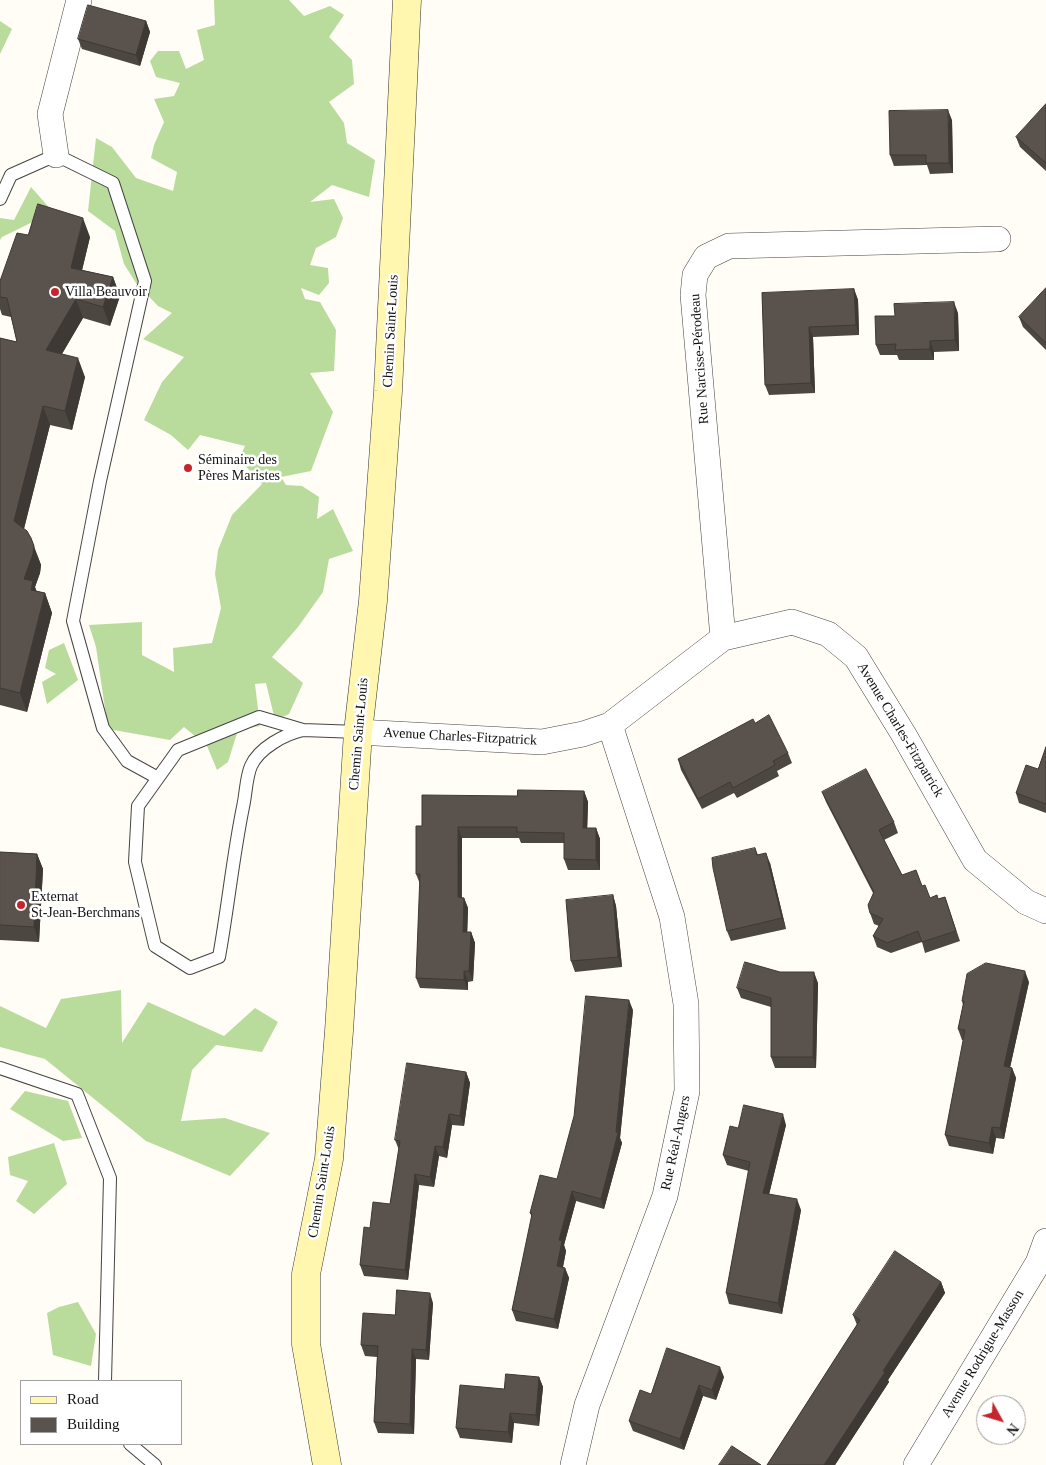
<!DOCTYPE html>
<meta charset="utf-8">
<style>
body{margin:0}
#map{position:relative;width:1046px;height:1465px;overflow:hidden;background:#fffdf5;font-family:"Times New Roman",serif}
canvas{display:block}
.legend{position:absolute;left:20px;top:1380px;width:162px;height:65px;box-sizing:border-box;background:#fff;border:1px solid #a0a0a0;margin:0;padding:6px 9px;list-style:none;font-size:15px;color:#111}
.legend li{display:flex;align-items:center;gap:10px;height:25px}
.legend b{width:25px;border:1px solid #a0a0a0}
.north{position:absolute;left:976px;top:1395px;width:50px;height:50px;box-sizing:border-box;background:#fff;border:1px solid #a0a0a0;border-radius:50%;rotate:129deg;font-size:14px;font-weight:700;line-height:20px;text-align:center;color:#111}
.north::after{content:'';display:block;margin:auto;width:18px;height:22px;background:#c4262e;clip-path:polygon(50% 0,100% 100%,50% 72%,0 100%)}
</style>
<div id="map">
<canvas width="1046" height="1465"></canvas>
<ul class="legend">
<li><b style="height:6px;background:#fff6b0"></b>Road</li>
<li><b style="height:14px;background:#5a524d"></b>Building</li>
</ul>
<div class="north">N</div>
</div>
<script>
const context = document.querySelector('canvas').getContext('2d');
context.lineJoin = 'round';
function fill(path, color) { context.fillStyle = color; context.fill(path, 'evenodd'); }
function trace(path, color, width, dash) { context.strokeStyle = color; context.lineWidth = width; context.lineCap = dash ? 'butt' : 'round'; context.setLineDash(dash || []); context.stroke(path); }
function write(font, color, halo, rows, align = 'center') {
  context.font = font + ' "Times New Roman",serif'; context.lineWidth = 5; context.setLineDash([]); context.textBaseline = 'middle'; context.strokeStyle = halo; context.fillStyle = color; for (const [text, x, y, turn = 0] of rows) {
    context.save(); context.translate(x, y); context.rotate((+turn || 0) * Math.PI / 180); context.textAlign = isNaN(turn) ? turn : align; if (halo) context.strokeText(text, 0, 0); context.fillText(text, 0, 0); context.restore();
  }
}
const forest = new Path2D(`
 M 214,0 L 289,0 L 304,16 L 330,6 L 344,15 L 329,37 L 352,60 L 354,84 L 329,102 L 344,123 L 347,143 L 375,160 L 369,197 L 332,185 L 310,202 L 334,199 L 343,218 L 336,237 L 316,248 L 310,265 L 328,268 L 329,283 L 319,295 L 301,288 L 305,299 L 320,302 L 336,330 L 334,371 L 310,373 L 333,412 L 311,471 L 281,477 L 286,485 L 302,486 L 319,497 L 317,519 L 333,509 L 353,551 L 329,559 L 323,592 L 298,627 L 272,657 L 303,683 L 289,714 L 275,720 L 266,683 L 255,684 L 260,726 L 238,730 L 228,762 L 217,770 L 207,746 L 184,727 L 170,740 L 108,729 L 96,647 L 89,625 L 142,622 L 142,655 L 174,672 L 173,648 L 212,643 L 221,608 L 215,574 L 218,550 L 232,515 L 262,484 L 239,459 L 245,446 L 200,435 L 188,450 L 171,435 L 144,420 L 162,382 L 184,357 L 143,339 L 172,313 L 158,306 L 136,283 L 124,264 L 115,231 L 88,211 L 96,138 L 112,147 L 136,178 L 173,191 L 177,172 L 151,158 L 154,145 L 164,122 L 154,99 L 174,96 L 180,83 L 156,77 L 150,61 L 158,51 L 179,51 L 186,69 L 204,60 L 197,30 L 215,25 Z
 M 0,21 L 12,29 L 0,54 Z
 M 31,187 L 53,212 L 2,237 L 0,240 L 0,218 L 14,220 Z
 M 64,643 L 78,680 L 47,704 L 42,682 L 56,674 L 45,668 L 49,650 Z
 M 121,990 L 122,1043 L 148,1002 L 224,1036 L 255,1008 L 278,1022 L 262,1052 L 216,1045 L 192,1070 L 181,1121 L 225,1118 L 270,1133 L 230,1176 L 146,1141 L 45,1059 L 0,1047 L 0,1006 L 46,1028 L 61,999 Z
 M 25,1091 L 68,1101 L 82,1138 L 63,1141 L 10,1109 Z
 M 54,1143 L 67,1184 L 34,1214 L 16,1201 L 28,1181 L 10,1175 L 8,1157 Z
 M 78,1302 L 96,1334 L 91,1366 L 53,1355 L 47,1313 L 59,1307 Z`);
const lane = new Path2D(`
 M 0,199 L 11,175 L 56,155 L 113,183 L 145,281 L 100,481 L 73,621 L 103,728 L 127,761 L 158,778
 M 303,730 C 285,734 259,748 251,766 C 246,777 246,794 243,807 C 233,856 228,907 219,957 L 190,968 L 155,946 L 135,862 L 138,806 L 178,750 L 259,717 L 303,730 L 358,732
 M 0,1068 L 77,1094 L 110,1178 L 105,1381
 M 130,1444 L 155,1465`);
const street = new Path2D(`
 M 56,155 L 50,114 L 79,0
 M 723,638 L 693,295 L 695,275 L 706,257 L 729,246 L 998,239
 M 358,732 L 542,742 L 583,734 L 610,725 L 723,638 L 792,622 L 828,634 L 856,657 L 904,735 L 975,860 L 1026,902 L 1046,911
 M 573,1465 L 587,1405 L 665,1196 L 687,1091 L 686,1004 L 672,917 L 610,725
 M 916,1465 L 1038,1263 L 1046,1241`);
const secondary = new Path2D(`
 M 327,1465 L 306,1344 L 306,1274 L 329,1159 L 339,1031 L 358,732 L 373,601 L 388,391 L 407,0`);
const wall = new Path2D(`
 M 146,21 L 150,32 L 140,66 L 82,49 L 78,39 Z
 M 1046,104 L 1046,171 L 1020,147 L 1016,137 Z
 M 952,120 L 953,173 L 930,174 L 927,165 L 894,166 L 890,155 Z
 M 28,235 L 90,237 L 82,270 L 113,277 L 120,296 L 110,326 L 83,318 L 62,354 L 85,377 L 72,430 L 50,425 L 24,529 L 38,557 L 41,565 L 40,573 L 35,587 L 36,591 L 45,593 L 52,613 L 27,712 L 0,705 L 0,338 L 17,342 L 11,317 L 2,315 L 0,309 L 0,281 Z
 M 1046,288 L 1046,350 L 1023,327 L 1019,317 Z
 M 854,289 L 858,300 L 859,335 L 813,337 L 815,393 L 769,395 L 765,385 L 762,293 Z
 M 958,313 L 959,351 L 934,352 L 934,360 L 899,360 L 897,355 L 880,355 L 876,345 Z
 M 755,723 L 788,753 L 792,763 L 777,771 L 779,776 L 737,798 L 734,793 L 702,809 L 681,770 L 678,759 Z
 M 1046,747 L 1046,813 L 1019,803 L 1016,793 L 1038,769 Z
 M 584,791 L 588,802 L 587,828 L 596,828 L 600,839 L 600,870 L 568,870 L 564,859 L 564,843 L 521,843 L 519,838 L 462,838 L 462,898 L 464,898 L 468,908 L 467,932 L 471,932 L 475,943 L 473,981 L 468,982 L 468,990 L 420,988 L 416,978 L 420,884 L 416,874 L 422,826 L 517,796 Z
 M 822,792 L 894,822 L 898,833 L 884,840 L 902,875 L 922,886 L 930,898 L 938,899 L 945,897 L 960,941 L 925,953 L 922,942 L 891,953 L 877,947 L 873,936 L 879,926 L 874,924 L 870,913 L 873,893 L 826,802 Z
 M 755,848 L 758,855 L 770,863 L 786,929 L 731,941 L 727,931 Z
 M 0,852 L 37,854 L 43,869 L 39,942 L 0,940 Z
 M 613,895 L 616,906 L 622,967 L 575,972 L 571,961 Z
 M 780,972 L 818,983 L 816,1068 L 775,1068 L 771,1057 L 771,1007 L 741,998 L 737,988 Z
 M 1029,982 L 1010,1067 L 1012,1068 L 1016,1078 L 1004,1139 L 996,1138 L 993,1154 L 949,1146 L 945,1135 L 964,1040 L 962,1040 L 958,1029 L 963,1005 L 962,1001 Z
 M 633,1010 L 620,1138 L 622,1143 L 604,1209 L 576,1201 L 564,1245 L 566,1251 L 563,1267 L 565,1268 L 569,1278 L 558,1329 L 516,1321 L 512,1310 L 532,1217 L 530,1213 L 557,1179 Z
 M 466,1072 L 470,1083 L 464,1126 L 452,1125 L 447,1158 L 439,1156 L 434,1187 L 419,1185 L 408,1280 L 364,1276 L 360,1265 L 370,1228 L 390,1204 L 399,1150 L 395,1140 Z
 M 786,1125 L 769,1194 L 801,1210 L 782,1314 L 729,1304 L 726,1293 L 749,1171 L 727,1165 L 723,1155 L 738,1128 Z
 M 941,1282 L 945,1293 L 888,1380 L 889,1382 L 835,1465 L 767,1465 L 857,1325 L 853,1315 Z
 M 433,1303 L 429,1360 L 416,1359 L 414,1434 L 378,1433 L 374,1422 L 377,1357 L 365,1356 L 361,1345 L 395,1315 Z
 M 539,1377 L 543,1387 L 539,1426 L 514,1423 L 512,1443 L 460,1438 L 456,1428 L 504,1389 Z
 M 724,1377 L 716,1400 L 703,1396 L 684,1450 L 633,1431 L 629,1421 L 651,1394 Z`);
const shadedWall = new Path2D(`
 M 146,21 L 150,32 L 140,66 L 136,55 Z
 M 948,110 L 952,120 L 953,173 L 949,163 Z
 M 83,218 L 90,237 L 78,287 L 71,268 Z
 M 113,277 L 120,296 L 110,326 L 103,307 Z
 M 854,289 L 858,300 L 859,335 L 856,325 Z
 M 76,299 L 83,318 L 53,369 L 46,350 Z
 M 954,302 L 958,313 L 959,351 L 955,340 Z
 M 809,327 L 813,337 L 815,393 L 811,383 Z
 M 930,341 L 934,352 L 934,360 L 930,349 Z
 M 78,358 L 85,377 L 72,430 L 65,411 Z
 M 43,406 L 50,425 L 21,540 L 14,521 Z
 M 31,538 L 41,565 L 40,573 L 35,587 L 40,600 L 38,609 L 24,579 Z
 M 45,593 L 52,613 L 27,712 L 20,693 Z
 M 584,791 L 588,802 L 587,838 L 583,828 Z
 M 458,827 L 462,838 L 461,908 L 458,897 Z
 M 596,828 L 600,839 L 600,870 L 596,860 Z
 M 766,853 L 770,863 L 786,929 L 782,918 Z
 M 37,854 L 43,869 L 39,942 L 34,927 Z
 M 613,895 L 616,906 L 622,967 L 618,957 Z
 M 464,898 L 468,908 L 467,943 L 463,932 Z
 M 471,932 L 475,943 L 473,981 L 469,971 Z
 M 464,971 L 468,982 L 468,990 L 464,980 Z
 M 1025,971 L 1029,982 L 1008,1077 L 1004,1066 Z
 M 814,972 L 818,983 L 816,1068 L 813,1057 Z
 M 629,1000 L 633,1010 L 620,1138 L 622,1143 L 604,1209 L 601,1199 L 616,1132 Z
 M 1012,1068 L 1016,1078 L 1004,1139 L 1000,1128 Z
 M 466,1072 L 470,1083 L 464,1126 L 460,1116 Z
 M 449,1114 L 452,1125 L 447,1158 L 443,1147 Z
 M 783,1114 L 786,1125 L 767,1203 L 763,1193 Z
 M 992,1127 L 996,1138 L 993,1154 L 989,1143 Z
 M 435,1146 L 439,1156 L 434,1187 L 430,1177 Z
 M 415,1174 L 419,1185 L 408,1280 L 405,1270 Z
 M 572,1191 L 576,1201 L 564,1245 L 566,1251 L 561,1277 L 557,1266 L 559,1240 Z
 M 797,1199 L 801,1210 L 782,1314 L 778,1303 Z
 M 565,1268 L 569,1278 L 558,1329 L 554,1319 Z
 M 941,1282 L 945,1293 L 888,1380 L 889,1382 L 835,1465 L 824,1465 L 883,1371 Z
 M 430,1293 L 433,1303 L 429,1360 L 426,1350 Z
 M 412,1349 L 416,1359 L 414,1434 L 410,1424 Z
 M 720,1367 L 724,1377 L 716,1400 L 712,1390 Z
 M 539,1377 L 543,1387 L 539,1426 L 536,1415 Z
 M 699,1385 L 703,1396 L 684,1450 L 680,1439 Z
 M 510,1413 L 514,1423 L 512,1443 L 508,1432 Z`);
const building = new Path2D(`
 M 88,5 L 146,21 L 136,55 L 78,39 Z
 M 1046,104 L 1046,163 L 1016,137 Z
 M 948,110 L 949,163 L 926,163 L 926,155 L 890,155 L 889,111 Z
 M 38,204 L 83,218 L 71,268 L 113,277 L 103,307 L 76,299 L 46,350 L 78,358 L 65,411 L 43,406 L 14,521 L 27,531 L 31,538 L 34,546 L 33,554 L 24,579 L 33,581 L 31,590 L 45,593 L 20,693 L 0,688 L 0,338 L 17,342 L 7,298 L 0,297 L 0,281 L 17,233 L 28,235 Z
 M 1046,288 L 1046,343 L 1019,317 Z
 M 854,289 L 856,325 L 809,327 L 811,383 L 765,385 L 762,293 Z
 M 954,302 L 955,340 L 930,341 L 930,349 L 895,350 L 896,344 L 876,345 L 875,316 L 895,316 L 894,304 Z
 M 769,715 L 788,753 L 773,761 L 775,765 L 733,788 L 730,782 L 698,799 L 678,759 L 753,719 L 755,723 Z
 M 1046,747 L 1046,804 L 1016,793 L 1026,765 L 1038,769 Z
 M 866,769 L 894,822 L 879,830 L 902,875 L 916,870 L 922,886 L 925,885 L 930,898 L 937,895 L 938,899 L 945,897 L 956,931 L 922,942 L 918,931 L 887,943 L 873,936 L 883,919 L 870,913 L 868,905 L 874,892 L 822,792 Z
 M 518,790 L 584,791 L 583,828 L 596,828 L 596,860 L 564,859 L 564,833 L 517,832 L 517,827 L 458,827 L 458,897 L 464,898 L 463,932 L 471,932 L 469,971 L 464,971 L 464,980 L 416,978 L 420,874 L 416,874 L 416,826 L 422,826 L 422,795 L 517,796 Z
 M 755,848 L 757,855 L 766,853 L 782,918 L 727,931 L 713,868 L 712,858 Z
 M 0,852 L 37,854 L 34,927 L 0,925 Z
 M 613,895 L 618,957 L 571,961 L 566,900 Z
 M 745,962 L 780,972 L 814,972 L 813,1057 L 771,1057 L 771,998 L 737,988 Z
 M 986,963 L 1025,971 L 1004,1066 L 1012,1068 L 1000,1128 L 992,1127 L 989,1143 L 945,1135 L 965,1030 L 958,1029 L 964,1001 L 962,1001 L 967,974 Z
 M 586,996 L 629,1000 L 616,1132 L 618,1133 L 601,1199 L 572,1191 L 559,1240 L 562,1241 L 557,1266 L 565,1268 L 554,1319 L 512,1310 L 532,1214 L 530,1213 L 540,1175 L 557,1179 L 574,1116 Z
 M 407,1063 L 466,1072 L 460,1116 L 449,1114 L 443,1147 L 435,1146 L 430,1177 L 415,1174 L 405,1270 L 360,1265 L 364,1227 L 370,1228 L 373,1202 L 390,1204 L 400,1141 L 395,1140 Z
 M 744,1105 L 783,1114 L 763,1193 L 797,1199 L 778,1303 L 726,1293 L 750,1162 L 723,1155 L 730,1126 L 738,1128 Z
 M 895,1251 L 941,1282 L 883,1371 L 885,1372 L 824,1465 L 767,1465 L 860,1320 L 853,1315 Z
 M 397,1290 L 430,1293 L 426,1350 L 412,1349 L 410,1424 L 374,1422 L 378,1346 L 361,1345 L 363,1313 L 395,1315 Z
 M 667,1348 L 720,1367 L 712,1390 L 699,1385 L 680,1439 L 629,1421 L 640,1390 L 651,1394 Z
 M 506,1374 L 539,1377 L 536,1415 L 510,1413 L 508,1432 L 456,1428 L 460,1385 L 504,1389 Z
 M 732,1446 L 761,1465 L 719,1465 Z`);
const markers = [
 [55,292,5,"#c4262e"],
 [188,468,5,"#c4262e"],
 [21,905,5,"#c4262e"]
];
const poiNames = [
 ["Villa Beauvoir",65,292],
 ["Séminaire des",198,460],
 ["Pères Maristes",198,476],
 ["Externat",31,897],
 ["St-Jean-Berchmans",31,913]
];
const streetNames = [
 ["Chemin Saint-Louis",391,331,-87],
 ["Rue Narcisse-Pérodeau",700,359,-94],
 ["Avenue Charles-Fitzpatrick",900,730,59],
 ["Chemin Saint-Louis",359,734,-85],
 ["Avenue Charles-Fitzpatrick",460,737,3],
 ["Rue Réal-Angers",676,1143,-78],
 ["Chemin Saint-Louis",322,1182,-81],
 ["Avenue Rodrigue-Masson",983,1354,-59]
];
fill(forest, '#b9dc9c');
trace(lane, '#444', 14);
trace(street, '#444', 26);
trace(secondary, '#333', 29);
trace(lane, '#fff', 12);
trace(street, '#fff', 25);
trace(secondary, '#fff6b0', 28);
fill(wall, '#4d4742');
fill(shadedWall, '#3f3936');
fill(building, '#5a524d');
trace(building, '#3f3936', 1);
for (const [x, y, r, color] of markers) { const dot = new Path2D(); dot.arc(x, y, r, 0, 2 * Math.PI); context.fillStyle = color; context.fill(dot); trace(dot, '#fff', 2); }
write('14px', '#111', '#fff', poiNames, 'left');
write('14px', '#111', '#fff', streetNames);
</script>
